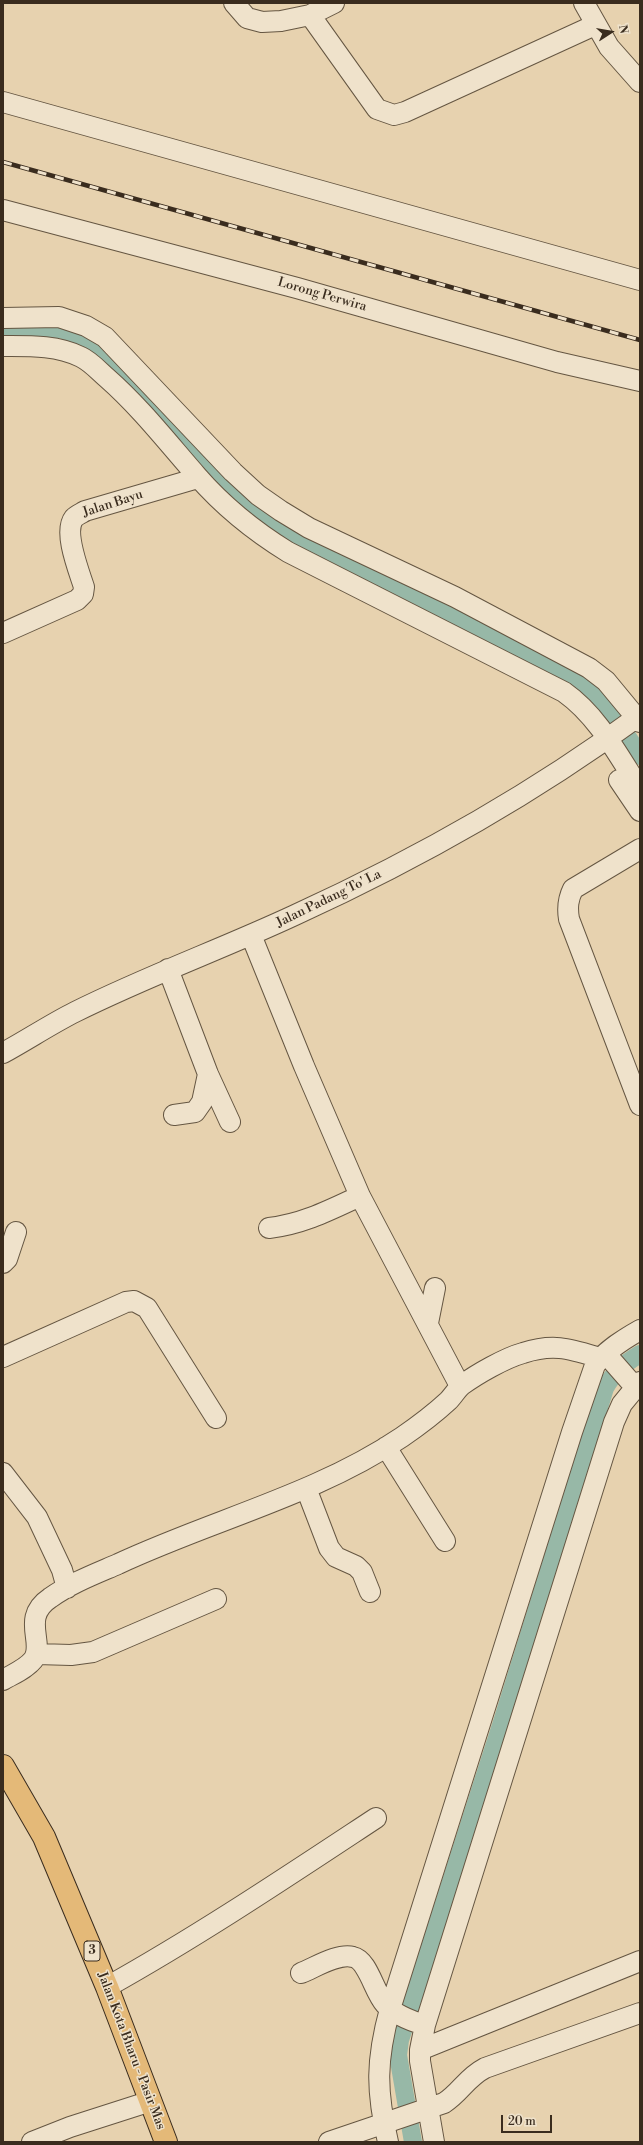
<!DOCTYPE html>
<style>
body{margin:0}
#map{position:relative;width:643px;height:2145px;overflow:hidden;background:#e7d2af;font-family:"Libre Bodoni",serif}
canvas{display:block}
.frame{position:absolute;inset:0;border:4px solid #3a2c1e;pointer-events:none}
.north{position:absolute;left:591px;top:12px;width:40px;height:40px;-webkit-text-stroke:3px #efe2cb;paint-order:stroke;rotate:78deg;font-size:11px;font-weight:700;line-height:16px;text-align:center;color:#3a2c1e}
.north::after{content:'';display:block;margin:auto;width:14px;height:18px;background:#3a2c1e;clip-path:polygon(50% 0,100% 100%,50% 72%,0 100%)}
.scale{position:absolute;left:501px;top:2115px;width:51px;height:18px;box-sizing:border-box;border:2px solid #3a2c1e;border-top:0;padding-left:5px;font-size:12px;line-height:14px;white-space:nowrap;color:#3a2c1e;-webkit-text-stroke:3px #efe2cb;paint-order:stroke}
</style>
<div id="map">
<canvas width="643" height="2145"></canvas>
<div class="frame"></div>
<div class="north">N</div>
<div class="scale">20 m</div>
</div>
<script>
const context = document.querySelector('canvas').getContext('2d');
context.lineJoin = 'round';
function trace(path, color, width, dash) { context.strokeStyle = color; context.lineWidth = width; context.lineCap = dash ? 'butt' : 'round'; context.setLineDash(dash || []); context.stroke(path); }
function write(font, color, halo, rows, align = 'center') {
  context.font = font + ' "Libre Bodoni",serif'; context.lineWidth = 3; context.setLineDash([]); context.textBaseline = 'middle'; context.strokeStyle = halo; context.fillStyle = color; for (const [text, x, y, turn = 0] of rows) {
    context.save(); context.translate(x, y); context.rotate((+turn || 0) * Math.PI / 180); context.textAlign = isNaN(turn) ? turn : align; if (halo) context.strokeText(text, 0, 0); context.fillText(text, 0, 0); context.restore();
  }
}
const canal = new Path2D(`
 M 3,330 L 61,329 L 91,342 L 122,370 L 238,499 L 257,514 L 397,590 L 573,677 C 601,696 622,727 640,756
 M 413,2142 L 398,2055 L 400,2040 L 502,1722 L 605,1388 C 614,1372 625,1363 640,1354`);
const minor = new Path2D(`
 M 234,3 L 247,18 L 262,22 L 281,21 L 310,15 L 334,3
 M 584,3 L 609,47 L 640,82
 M 310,15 L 377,109 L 394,115 L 405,112 L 595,25
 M 3,102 L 640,280
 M 3,210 L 297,288 L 557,362 L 640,381
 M 3,318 L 59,317 L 86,326 L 105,337 L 233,472 L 258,495 L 281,511 L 309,528 L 455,597 L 589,668 L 606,681 L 640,722
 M 3,346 C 29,346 57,345 81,357 C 90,361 99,371 107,378 C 140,407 168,443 197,476 C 224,507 254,531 288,552 L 564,692 C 598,716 618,755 640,789
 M 3,633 L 77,600 L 83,594 L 84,587 C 79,571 63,532 74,518 C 77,515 82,513 85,511 L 198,478
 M 619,780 L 640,811
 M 640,849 L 573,889 C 568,899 567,907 569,919 L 640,1105
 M 251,935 L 304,1066 L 360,1196 L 460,1386
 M 168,969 L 208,1074 L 230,1122
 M 3,1053 C 27,1040 51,1024 75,1012 C 147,976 222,949 295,915 C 415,860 533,794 640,715
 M 174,1115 L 195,1112 L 202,1102 L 208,1074
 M 269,1228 C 303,1224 330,1210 360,1196
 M 3,1263 L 7,1259 L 16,1232
 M 428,1323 L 435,1288
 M 606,1354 L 635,1387
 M 3,1357 L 126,1302 L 134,1301 L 147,1308 L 216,1418
 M 386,1447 L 445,1541
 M 3,1473 L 37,1517 L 62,1570 L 67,1588
 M 306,1488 L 329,1548 L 336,1557 L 356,1566 L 362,1572 L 370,1592
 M 37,1654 L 71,1655 L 93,1652 L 216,1599
 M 3,1680 C 13,1674 26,1669 33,1660 C 46,1644 20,1618 50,1598 C 71,1583 95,1574 118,1564 C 212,1520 316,1495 402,1437 C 418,1426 434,1414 448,1401 C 453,1396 457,1389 462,1385 C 477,1374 505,1358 523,1353 C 554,1343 570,1349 600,1358
 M 301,1973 C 316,1967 338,1953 353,1957 C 368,1960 374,1992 385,2004 C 395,2015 411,2021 425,2025
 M 107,1987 C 200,1935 288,1876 376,1818
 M 420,2050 L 640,1961
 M 32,2142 L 70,2127 L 151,2101
 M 329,2142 L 444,2103 C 461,2092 466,2078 485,2068 L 640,2013
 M 388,2142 C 376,2091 376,2060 390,2009 L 572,1432 L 595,1365 C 606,1350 624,1339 640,1330
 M 434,2142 L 420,2061 L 420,2050 L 425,2025 L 614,1422 L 622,1404 L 640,1382`);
const highway = new Path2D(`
 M 3,1766 L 44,1837 L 107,1987 L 166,2142`);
const rail = new Path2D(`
 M 3,162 L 640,340`);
const shields = [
 [92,1951,16]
];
const shieldNames = [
 ["3",92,1951]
];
const streetNames = [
 ["Lorong Perwira",322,295,16],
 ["Jalan Bayu",113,504,-18],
 ["Jalan Padang To' La",329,899,-26],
 ["Jalan Kota Bharu - Pasir Mas",131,2051,69]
];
trace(canal, '#97b8a7', 18);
trace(minor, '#655642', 22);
trace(highway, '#3a2c1e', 24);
trace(minor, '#efe2cb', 20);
trace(highway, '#e4b978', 22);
trace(rail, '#3a2c1e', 4.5);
trace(rail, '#efe2cb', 3, [9]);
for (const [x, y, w] of shields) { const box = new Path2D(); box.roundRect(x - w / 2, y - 10, w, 20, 3); context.fillStyle = '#efe2cb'; context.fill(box); trace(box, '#3a2c1e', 1); }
write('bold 12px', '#3a2c1e', null, shieldNames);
write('13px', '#3a2c1e', '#efe2cb', streetNames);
</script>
